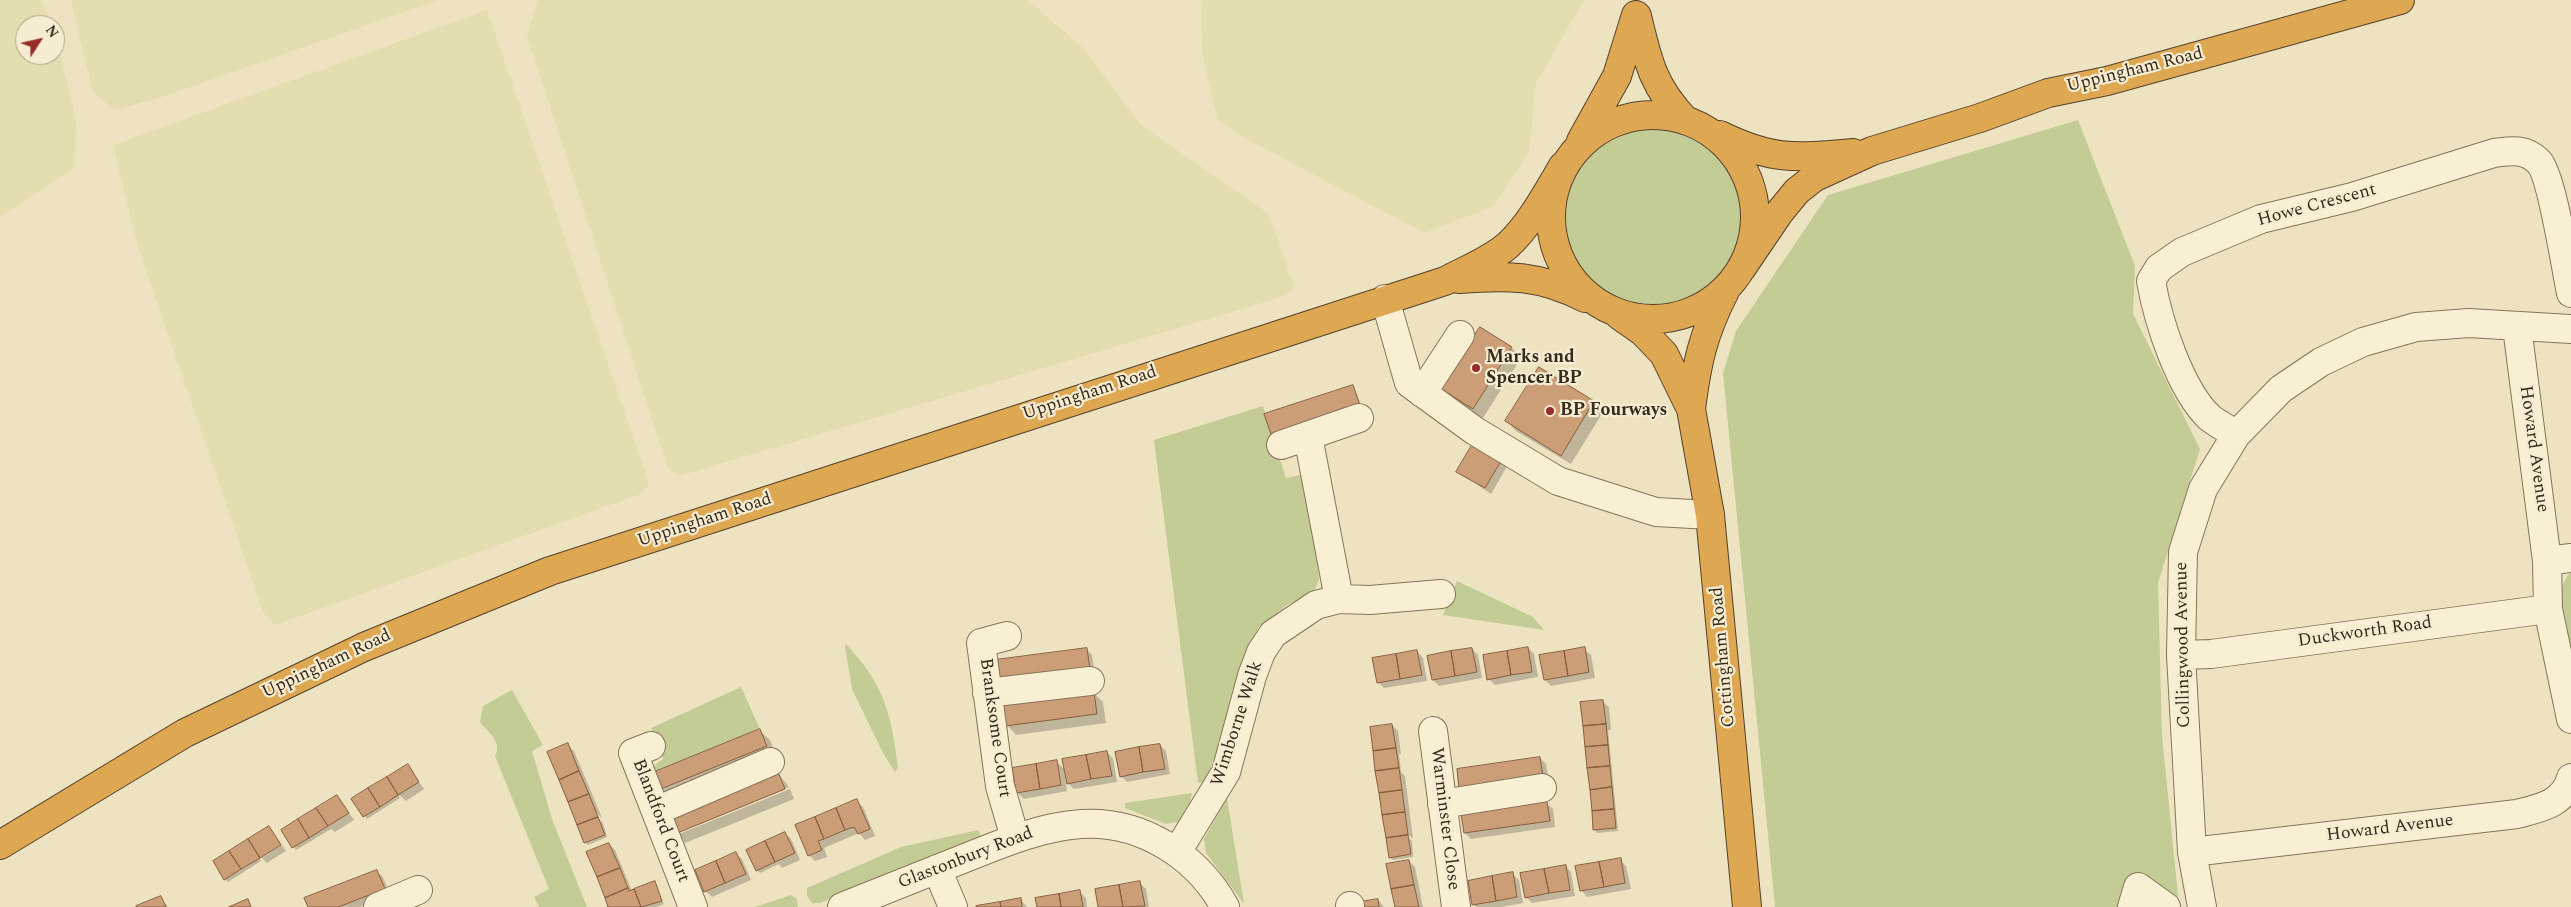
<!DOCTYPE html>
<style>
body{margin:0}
#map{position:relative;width:2571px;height:907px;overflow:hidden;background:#eee3c1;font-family:Spectral,serif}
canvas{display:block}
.north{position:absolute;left:15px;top:15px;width:50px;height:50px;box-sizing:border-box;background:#f5ecd1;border:1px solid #a99f89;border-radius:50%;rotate:55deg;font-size:14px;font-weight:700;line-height:20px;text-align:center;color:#372b1d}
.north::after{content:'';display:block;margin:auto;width:18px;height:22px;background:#972d28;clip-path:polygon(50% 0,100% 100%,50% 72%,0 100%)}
</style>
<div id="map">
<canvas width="2571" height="907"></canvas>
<div class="north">N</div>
</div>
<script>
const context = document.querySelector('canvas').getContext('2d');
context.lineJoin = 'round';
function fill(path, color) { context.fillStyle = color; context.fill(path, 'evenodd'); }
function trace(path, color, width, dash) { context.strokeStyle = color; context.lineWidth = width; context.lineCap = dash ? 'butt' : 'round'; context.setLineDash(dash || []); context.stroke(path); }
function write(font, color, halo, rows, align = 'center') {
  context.font = font + ' Spectral,serif'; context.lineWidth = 4.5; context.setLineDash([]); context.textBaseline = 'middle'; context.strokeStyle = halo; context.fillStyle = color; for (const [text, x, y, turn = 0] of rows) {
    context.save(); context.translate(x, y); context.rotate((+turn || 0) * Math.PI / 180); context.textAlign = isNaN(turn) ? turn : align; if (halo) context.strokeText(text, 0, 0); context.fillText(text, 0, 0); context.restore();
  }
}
const farmland = new Path2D(`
 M 0,0 L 41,0 L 52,25 L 25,25 L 25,55 L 55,55 L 55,33 L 76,119 L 75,167 L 0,217 Z
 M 71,0 L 438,0 L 159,98 L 115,110 L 93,93 Z
 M 538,0 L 1028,0 L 1084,49 L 1141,125 L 1269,214 L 1295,289 L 1279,298 L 679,476 L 668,468 L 527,36 Z
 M 1201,0 L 1584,0 L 1536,83 L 1529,152 L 1494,206 L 1425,233 L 1248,140 L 1217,119 L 1202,52 Z
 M 487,10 L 649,484 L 641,494 L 275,625 L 263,612 L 137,243 L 113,145 Z`);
const green = new Path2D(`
 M 2078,120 L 2135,266 L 2133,314 L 2200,449 L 2158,583 L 2162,736 L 2179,905 L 2176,907 L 1775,907 L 1723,373 L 1736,331 L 1828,195 Z
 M1566 217a88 88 0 1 1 176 0a88 88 0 1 1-176 0Z
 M 1263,406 L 1286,478 L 1305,474 L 1319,579 L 1314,592 L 1287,605 L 1258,628 L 1230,700 L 1219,746 L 1205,782 L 1198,783 L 1154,440 Z
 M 2571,572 L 2571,671 C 2566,644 2549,592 2571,572 Z
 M 1457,581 L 1533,617 L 1544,630 L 1443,615 Z
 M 846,644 C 885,686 891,713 898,768 L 895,772 L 883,753 L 852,689 L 845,646 Z
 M 741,687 L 760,729 L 652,773 L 654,766 L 663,759 L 651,728 Z
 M 512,690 L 543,745 L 532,751 L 552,819 L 587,907 L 539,907 L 534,897 L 549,889 L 495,756 C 503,743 488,732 480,722 L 483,706 Z
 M 1192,793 L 1190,802 L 1178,822 L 1166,824 L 1125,808 L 1125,803 Z
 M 1227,798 L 1244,904 L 1206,853 L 1204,839 Z
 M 978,830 L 983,841 L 897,870 L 820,903 L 812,903 L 807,896 L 807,888 L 901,847 Z
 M 791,895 L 797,899 L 798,907 L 755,907 Z`);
const shadow = new Path2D(`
 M 1480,328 L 1512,348 L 1521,358 L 1483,418 L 1451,398 L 1442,388 Z
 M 1539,369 L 1594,402 L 1603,412 L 1571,464 L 1516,431 L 1507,421 Z
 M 1353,387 L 1362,408 L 1275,436 L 1272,433 Z
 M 1476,441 L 1509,463 L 1491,494 L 1458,472 Z
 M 1528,648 L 1534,654 L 1538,677 L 1495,685 L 1489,679 Z
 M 1086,649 L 1092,655 L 1095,675 L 1005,687 Z
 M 1472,649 L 1478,655 L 1482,678 L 1439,686 L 1433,680 Z
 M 1584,649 L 1591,655 L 1595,678 L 1551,686 L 1545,680 Z
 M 1417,651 L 1423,658 L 1427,681 L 1384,688 L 1378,682 Z
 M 1094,693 L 1103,702 L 1106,723 L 1016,735 L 1007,725 Z
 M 1602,701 L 1609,707 L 1611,730 L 1608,730 L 1618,831 L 1597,833 L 1595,830 L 1584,728 Z
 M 1392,725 L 1398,731 L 1401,754 L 1399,754 L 1401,772 L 1405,776 L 1413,839 L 1406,832 L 1406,836 L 1412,841 L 1413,857 L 1393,860 L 1390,857 Z
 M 760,731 L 770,740 L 776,756 L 669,799 L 659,789 Z
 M 568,745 L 574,751 L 602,818 L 595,811 L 593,813 L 603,823 L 607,837 L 588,845 L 585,842 Z
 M 1160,745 L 1166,751 L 1170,774 L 1127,782 L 1121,776 Z
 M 1107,752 L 1113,759 L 1117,782 L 1074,789 L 1068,783 Z
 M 1540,758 L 1546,764 L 1549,782 L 1461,788 Z
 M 1057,762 L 1064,769 L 1067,791 L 1024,799 L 1017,792 Z
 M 407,766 L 424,789 L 406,801 L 398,794 L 400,798 L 367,819 L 353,799 Z
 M 778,773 L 789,787 L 679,831 L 679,834 L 790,789 L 794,799 L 685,843 L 676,833 L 669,817 Z
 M 337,796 L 354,820 L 335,832 L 331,829 L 296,850 L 282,830 Z
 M 857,801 L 863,807 L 875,836 L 865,840 L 859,833 L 824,848 L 827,857 L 815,861 L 809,855 L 797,826 Z
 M 1546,803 L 1553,809 L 1555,827 L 1471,839 L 1465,833 Z
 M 269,828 L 281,843 L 259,857 L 261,861 L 228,882 L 225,879 Z
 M 785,833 L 791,839 L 800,860 L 782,868 L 779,864 L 760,873 L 757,870 Z
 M 609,844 L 615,850 L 632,891 L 654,883 L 664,904 L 656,907 L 610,907 Z
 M 282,845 L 286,851 L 267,863 L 262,858 Z
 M 736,853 L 742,859 L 751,880 L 712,897 L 705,891 Z
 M 1620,860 L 1626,866 L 1631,889 L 1587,897 L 1581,890 Z
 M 1409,861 L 1415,867 L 1423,907 L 1396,907 Z
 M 1565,866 L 1571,872 L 1575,896 L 1532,903 L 1526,897 Z
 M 376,871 L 383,877 L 390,895 L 360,907 L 309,907 Z
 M 1513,874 L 1519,880 L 1523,903 L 1501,907 L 1476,907 L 1474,905 Z
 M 1140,883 L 1146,889 L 1149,907 L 1100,907 Z
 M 1080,892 L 1086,898 L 1087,907 L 1038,907 Z
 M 160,897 L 168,907 L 138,907 Z
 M 1021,900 L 1027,907 L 978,907 Z
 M 1378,900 L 1384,907 L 1362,907 Z`);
const building = new Path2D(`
 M 1480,327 L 1512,347 L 1473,409 L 1441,389 Z
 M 1539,367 L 1594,401 L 1561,456 L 1505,421 Z
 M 1353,385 L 1360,405 L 1271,434 L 1264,414 Z
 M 1475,440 L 1504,456 L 1485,488 L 1456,472 Z
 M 1528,647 L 1532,672 L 1511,675 L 1507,651 Z
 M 1585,647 L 1589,672 L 1568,676 L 1564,651 Z
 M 1087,648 L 1090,669 L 998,682 L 995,660 Z
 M 1472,648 L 1477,672 L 1455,676 L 1451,651 Z
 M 1417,650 L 1422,675 L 1400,679 L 1396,654 Z
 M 1451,651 L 1455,676 L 1432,680 L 1427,656 Z
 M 1507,651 L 1511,675 L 1487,680 L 1483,655 Z
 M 1564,651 L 1568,676 L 1544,680 L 1539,655 Z
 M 1396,654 L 1400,679 L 1377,683 L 1372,658 Z
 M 1094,692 L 1097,714 L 1005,726 L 1003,704 Z
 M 1603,700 L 1606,724 L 1583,726 L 1580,702 Z
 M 1392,724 L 1396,748 L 1373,751 L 1370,727 Z
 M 1606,724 L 1608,745 L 1585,747 L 1583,726 Z
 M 760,729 L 767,746 L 658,790 L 652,773 Z
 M 568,743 L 579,771 L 559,780 L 547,752 Z
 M 1160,744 L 1165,769 L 1143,772 L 1139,747 Z
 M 1608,745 L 1610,766 L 1587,768 L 1585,747 Z
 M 1139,747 L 1143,772 L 1120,777 L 1115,752 Z
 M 1396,748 L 1399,768 L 1375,771 L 1373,751 Z
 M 1107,751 L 1112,776 L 1091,779 L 1086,755 Z
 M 1086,755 L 1091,779 L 1067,784 L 1062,759 Z
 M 1540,757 L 1543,777 L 1459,789 L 1457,769 Z
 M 1057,760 L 1061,785 L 1040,789 L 1036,764 Z
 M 408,764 L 419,782 L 398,795 L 387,777 Z
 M 1036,764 L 1040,789 L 1016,793 L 1012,768 Z
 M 1610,766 L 1612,787 L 1590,790 L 1587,768 Z
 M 1399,768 L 1402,790 L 1379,793 L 1375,771 Z
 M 579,771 L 589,794 L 568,802 L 559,780 Z
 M 778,772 L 785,789 L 675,834 L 668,816 Z
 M 387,777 L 398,795 L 380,807 L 368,788 Z
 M 1612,787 L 1614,809 L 1592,811 L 1590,790 Z
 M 368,788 L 380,807 L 363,817 L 351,799 Z
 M 1402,790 L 1405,812 L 1382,815 L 1379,793 Z
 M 589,794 L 598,817 L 577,825 L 568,802 Z
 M 337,795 L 349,813 L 328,826 L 316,808 Z
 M 857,799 L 870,829 L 858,834 L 854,827 L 845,830 L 836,808 Z
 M 1547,802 L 1550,821 L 1464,833 L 1461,814 Z
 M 316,808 L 328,826 L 309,838 L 298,819 Z
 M 836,808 L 845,830 L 824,839 L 815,817 Z
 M 1614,809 L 1616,828 L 1593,830 L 1592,811 Z
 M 1405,812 L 1408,835 L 1386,838 L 1382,815 Z
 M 598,817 L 605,835 L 584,843 L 577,825 Z
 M 815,817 L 824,839 L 818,841 L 822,850 L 808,856 L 795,825 Z
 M 298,819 L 309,838 L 292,848 L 281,830 Z
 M 269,826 L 281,845 L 260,858 L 248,839 Z
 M 785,832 L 795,853 L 775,862 L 765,841 Z
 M 1408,835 L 1411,854 L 1389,858 L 1386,838 Z
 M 248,839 L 260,858 L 241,869 L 229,851 Z
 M 765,841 L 775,862 L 756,871 L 746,850 Z
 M 609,843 L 620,868 L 597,877 L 586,852 Z
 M 229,851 L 241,869 L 224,880 L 213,861 Z
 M 736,852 L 746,874 L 725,883 L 716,861 Z
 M 1621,858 L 1625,883 L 1604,887 L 1599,862 Z
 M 1409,860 L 1414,885 L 1391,889 L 1386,864 Z
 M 716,861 L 725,883 L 704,892 L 695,870 Z
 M 1599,862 L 1604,887 L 1580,891 L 1575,866 Z
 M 1566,865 L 1570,890 L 1549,893 L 1544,869 Z
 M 620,868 L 628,888 L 605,898 L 597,877 Z
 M 1544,869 L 1549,893 L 1525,898 L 1520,873 Z
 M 377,870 L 385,889 L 338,907 L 308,907 L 304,898 Z
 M 1513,872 L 1517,897 L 1496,901 L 1492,876 Z
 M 1492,876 L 1496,901 L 1472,905 L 1468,881 Z
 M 655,881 L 662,901 L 641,907 L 634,889 Z
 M 1140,881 L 1145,906 L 1123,907 L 1119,885 Z
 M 1119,885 L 1123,907 L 1098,907 L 1095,889 Z
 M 1414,885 L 1419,907 L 1395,907 L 1391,889 Z
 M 628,888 L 629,891 L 634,889 L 641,907 L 608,907 L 605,898 Z
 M 1080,890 L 1083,907 L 1061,907 L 1059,894 Z
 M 1059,894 L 1061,907 L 1037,907 L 1035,898 Z
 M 161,896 L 166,907 L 136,907 L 136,906 Z
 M 1021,898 L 1022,907 L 1001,907 L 1000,902 Z
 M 248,899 L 251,907 L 229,907 Z
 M 1378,899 L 1379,907 L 1361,907 L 1360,902 Z
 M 1000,902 L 1001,907 L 976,907 L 976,906 Z`);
const minor = new Path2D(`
 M 1385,299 L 1409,383 L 1475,431 L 1558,481 L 1656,512 L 1710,515
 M 2517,327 L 2547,561 L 2548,609 L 2571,719
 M 1422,393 L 1460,335
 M 2236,435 C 2228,429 2218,424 2210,418 C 2180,390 2158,321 2151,281 L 2159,268 L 2182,252 L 2261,219 L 2352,197 L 2494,153 C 2512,151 2524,148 2538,161 C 2552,174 2566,270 2571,293
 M 1308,436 L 1339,599
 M 1281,445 L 1359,418
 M 2547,561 L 2571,558
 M 1007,636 L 981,643 L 1000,786 L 1015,838
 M 2181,655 L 2211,654 L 2548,609
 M 987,693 L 1090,681
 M 1433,731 L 1456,907
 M 651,746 L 633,753 L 693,907
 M 1442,804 L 1542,788
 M 656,811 L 770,762
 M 1177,852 L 1226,772 L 1252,676 L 1261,652 L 1273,634 L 1316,605 L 1339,599 L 1370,600 L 1441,594
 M 2192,852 L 2517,814 C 2540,808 2564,804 2571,778
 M 937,869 L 953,907
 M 1350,906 L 1350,907
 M 378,907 L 418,890
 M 842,907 C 879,892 917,877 955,862 C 996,846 1037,827 1081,824 C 1141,820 1197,856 1225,907
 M 2132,907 L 2138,887 L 2166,907
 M 2202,907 L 2192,852 L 2181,655 L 2183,552 L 2203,489 L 2236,435 L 2281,389 L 2321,362 L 2363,342 L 2416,327 L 2469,323 L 2571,329`);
const highway = new Path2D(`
 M 1637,16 C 1648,61 1652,85 1685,120
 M1551 217a102 102 0 1 1 204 0a102 102 0 1 1-204 0Z
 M 1720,135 C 1773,161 1796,158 1853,153
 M 1581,141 L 1617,76 L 1636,15
 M 1741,269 L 1779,213 L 1797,191 L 1815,177 L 1872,151 L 1980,118 L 2048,93 L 2107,81 L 2400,0
 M 1459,279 C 1508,275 1540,275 1585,298
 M 1620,316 L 1643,332 L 1664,354 L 1691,409 L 1710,515 L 1747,907
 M 1691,409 C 1697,362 1703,334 1725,291
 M 0,845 L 185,733 L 364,647 L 550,571 L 1445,281 C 1466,270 1489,261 1507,246 C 1530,225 1547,193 1563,166`);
const markers = [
 [1476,368,5,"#972d28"],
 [1550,411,5,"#972d28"]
];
const streetNames = [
 ["Uppingham Road",2135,71,-14],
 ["Howe Crescent",2317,206,-15],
 ["Uppingham Road",1090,394,-18],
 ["Howard Avenue",2533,449,82],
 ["Uppingham Road",705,521,-18],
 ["Duckworth Road",2365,633,-8],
 ["Collingwood Avenue",2184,645,-91],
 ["Cottingham Road",1724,657,-95],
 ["Uppingham Road",327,665,-25],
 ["Wimborne Walk",1238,724,-72],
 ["Branksome Court",994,728,82],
 ["Warminster Close",1444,819,83],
 ["Blandford Court",660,821,69],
 ["Howard Avenue",2390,829,-7],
 ["Glastonbury Road",966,859,-21]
];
const poiNames = [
 ["Marks and",1486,358],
 ["Spencer BP",1486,379],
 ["BP Fourways",1560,411]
];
fill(farmland, '#e4ddaf');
fill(green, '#c3cc95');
fill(shadow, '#0003');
fill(building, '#cc9e77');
trace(building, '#875e3e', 1);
trace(minor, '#877459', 30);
trace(highway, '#55422d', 30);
trace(minor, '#f9f0d4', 28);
trace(highway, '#dea751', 28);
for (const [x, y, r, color] of markers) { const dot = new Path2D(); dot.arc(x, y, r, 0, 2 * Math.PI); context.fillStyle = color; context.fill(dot); trace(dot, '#f5ecd1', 2); }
write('18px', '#372b1d', '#f5ecd1', streetNames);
write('bold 18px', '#372b1d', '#f5ecd1', poiNames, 'left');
</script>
